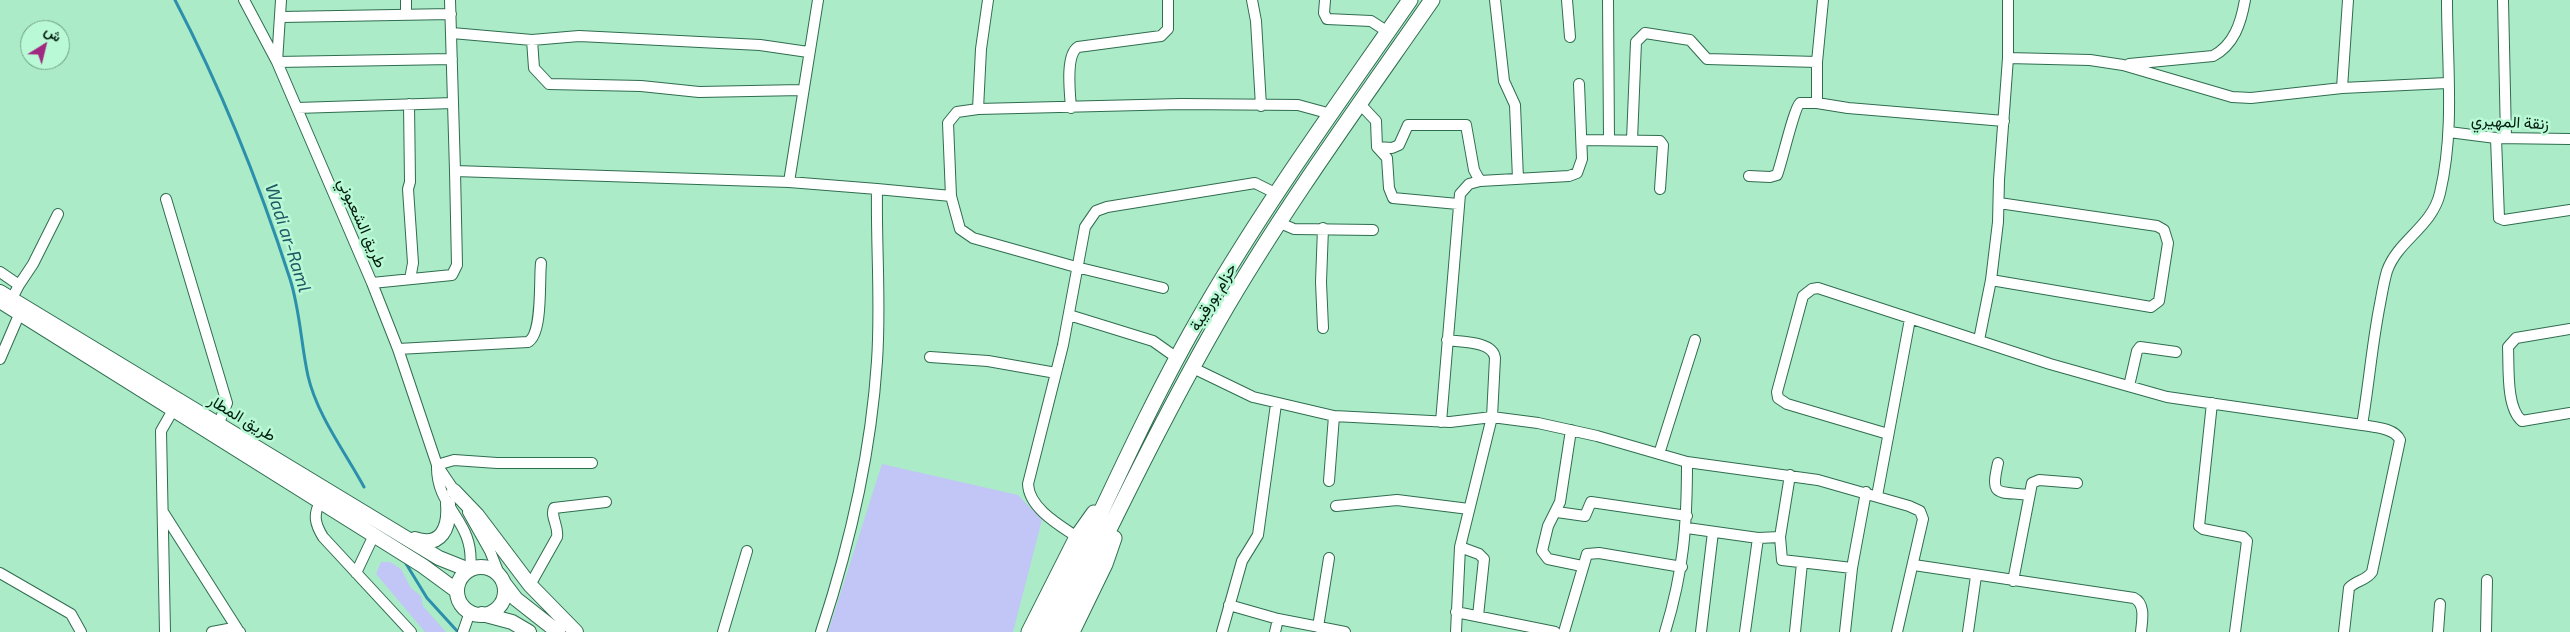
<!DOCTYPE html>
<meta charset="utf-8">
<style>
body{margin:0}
#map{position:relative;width:2570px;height:632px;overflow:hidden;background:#acebc8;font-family:"Exo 2",Vazirmatn,sans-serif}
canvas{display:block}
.north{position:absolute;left:20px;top:20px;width:50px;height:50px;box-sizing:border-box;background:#b9f9d5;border:1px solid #71a187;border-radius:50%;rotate:36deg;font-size:14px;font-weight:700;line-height:20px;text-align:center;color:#041d11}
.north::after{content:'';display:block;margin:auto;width:18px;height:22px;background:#a02981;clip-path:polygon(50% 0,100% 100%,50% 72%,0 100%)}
</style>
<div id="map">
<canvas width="2570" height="632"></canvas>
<div class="north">ش</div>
</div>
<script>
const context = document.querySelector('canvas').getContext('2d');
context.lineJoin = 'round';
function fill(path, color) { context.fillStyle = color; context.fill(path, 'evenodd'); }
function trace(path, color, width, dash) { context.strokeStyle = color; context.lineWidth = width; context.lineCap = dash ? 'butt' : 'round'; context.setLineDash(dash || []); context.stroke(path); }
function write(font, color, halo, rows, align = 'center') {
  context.font = font + ' "Exo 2",Vazirmatn,sans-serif'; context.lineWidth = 5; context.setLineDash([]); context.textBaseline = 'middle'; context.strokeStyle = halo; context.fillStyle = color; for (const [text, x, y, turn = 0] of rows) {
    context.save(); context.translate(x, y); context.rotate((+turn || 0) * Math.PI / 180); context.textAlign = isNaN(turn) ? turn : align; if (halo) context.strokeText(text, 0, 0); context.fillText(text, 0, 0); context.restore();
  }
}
const green = new Path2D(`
 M 882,464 L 1018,495 L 1042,520 L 1013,632 L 828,632 Z
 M 381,562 L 390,562 L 401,569 L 411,588 L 421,596 L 423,606 L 446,632 L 425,632 L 376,574 Z`);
const stream = new Path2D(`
 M 175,0 C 222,90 259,183 290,279 C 300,310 301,344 308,376 C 317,415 345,452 364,487
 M 405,562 L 427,598 L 458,632`);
const minor = new Path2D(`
 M 244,0 L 277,62 L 372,283 L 398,349 L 437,465 L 458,496
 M 281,0 L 277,62 L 452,59
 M 406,0 L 406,15
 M 450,0 L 455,171 L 789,182 L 877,189 C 876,247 881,303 877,361 C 871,453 850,544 821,632
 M 988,0 L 981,49 L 978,109 L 1181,104 L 1298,105 L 1331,114
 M 1252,0 L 1256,21 L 1261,106
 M 1325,0 L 1324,13 L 1327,19 L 1371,21 L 1388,32
 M 1495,0 L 1504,81 L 1515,105 L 1518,179
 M 1567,0 L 1570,37
 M 1608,0 L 1609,140
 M 1823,0 L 1817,62 L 1817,103 L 1848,108 L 2004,121
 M 2503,0 L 2506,138
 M 282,17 L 451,14
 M 452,33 L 532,40 L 579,36 L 760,45 L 808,52
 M 532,40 L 534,68 L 549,84 L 641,86 L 699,92 L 802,90
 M 2008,58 L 2090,60 L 2123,65 L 2232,97 L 2251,98 L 2342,88 L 2447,83
 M 2129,64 L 2213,56 C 2234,45 2241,23 2245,0
 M 2342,88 L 2348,0
 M 409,104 L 410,182 L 408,189 L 413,263 L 410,279
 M 1360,104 L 1376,121 L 1377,147 L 1387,158 L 1389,188 L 1393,198 L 1458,204
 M 297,108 L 453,103
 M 1071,108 C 1070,93 1065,55 1078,47 L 1161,36 L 1168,29 L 1168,0
 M 2449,132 L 2496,138 L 2570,139
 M 2496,138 L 2499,218 L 2504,220 L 2570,210
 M 1582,140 L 1660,141 L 1663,145 L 1660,189
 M 1632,140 L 1636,42 L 1645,33 L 1690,40 L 1707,59 L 1817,62
 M 1377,147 L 1392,148 L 1399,145 L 1408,125 L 1466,125 L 1474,170 L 1480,181
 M 1749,176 L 1770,177 L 1777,175 C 1782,162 1794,108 1800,103 L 1817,103
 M 789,182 L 818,0
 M 877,189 L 951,196 L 960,229 L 973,238 L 1076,267 L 1163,288
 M 951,196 L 948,123 L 957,112 L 978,109
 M 166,199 L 227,403 L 216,430
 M 1280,223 L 1294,229 L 1373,230
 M 0,272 L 19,285 L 9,304
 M 1991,280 L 2151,307 L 2159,301 L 2168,243 L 2164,230 L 2157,226 L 1999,203
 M 372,283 L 452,275 L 457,265 L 455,171
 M 19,285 L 33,264 L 58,214
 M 1069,315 L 1153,341 L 1177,358
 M 1323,328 L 1321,282 L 1323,228
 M 2570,329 L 2516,338 L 2508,347 C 2509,367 2506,408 2522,421 L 2570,413
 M 1447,340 C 1461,342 1493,341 1495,358 L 1492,417 L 1460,547 L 1456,632
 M 1979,340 L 1991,280 L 1998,222 L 1999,180 L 2008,58 L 2008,0
 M 398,349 L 528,342 C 543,334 539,281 541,263
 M 930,357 L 988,361 L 1056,373
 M 0,359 L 19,315
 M 1193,368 L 1253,397 L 1334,416 L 1450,422 L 1492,417 L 1538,423 L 1597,436 L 1687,462 L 1818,480 L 1909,506 L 1920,511 L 1923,519 L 1897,632
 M 2129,386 L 2137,351 L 2140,347 L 2176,352
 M 2212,403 L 2199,526 L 2203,529 L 2243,537 L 2247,541 L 2235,632
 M 1441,422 L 1460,194 L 1469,184 L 1480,181 L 1569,176 L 1577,173 L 1582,159 L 1579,84
 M 1571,430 L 1560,502 L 1548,526 L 1542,551 L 1548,559 L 1582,566
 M 1888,434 L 1787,404 L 1778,398 L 1777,392 L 1803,296 L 1812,289 L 1818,288 L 2050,364 L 2167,397 L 2362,425
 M 1659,454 L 1695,340
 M 1998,463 C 1990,498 1997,491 2029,495
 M 437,465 L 454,460 L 497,463 L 592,463
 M 437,466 C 436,510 476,520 470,569
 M 1329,481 L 1334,416
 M 1877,496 L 1910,319
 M 320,502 C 313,515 315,524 323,537 L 411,632
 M 1336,506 L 1397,500 L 1469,509
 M 163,512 L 238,630
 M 468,512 L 490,551 L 501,579
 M 1557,512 L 1585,516 L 1591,502 L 1687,516
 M 1687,528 L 1758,538 L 1780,537 L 1790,475
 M 1077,537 C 1059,525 1029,508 1028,484 L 1063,345 L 1085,227 L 1096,211 L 1107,207 L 1255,183 L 1277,194
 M 1780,537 L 1782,560 L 1852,568
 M 1460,547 L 1479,554 L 1484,559 L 1478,616
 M 1914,565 L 2134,598 C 2146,604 2142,621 2141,632
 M 0,573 L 71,614 L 81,632
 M 356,573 L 374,535
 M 2013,581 L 2032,483 L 2039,480 L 2077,483
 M 530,585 L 557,537 C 559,526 550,517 554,508 L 606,502
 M 1229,605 L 1278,619 L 1345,632
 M 1456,612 L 1555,632
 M 1318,627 L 1329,558
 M 165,632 L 161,431 L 173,410
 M 212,632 L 228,629 L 240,632
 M 463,632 L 470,612
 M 723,632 L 747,551
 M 1222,632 L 1242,561 L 1258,535 L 1276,404
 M 1275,632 L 1278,619
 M 1564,632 L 1587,554 L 1599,553 L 1682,567
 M 1665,632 C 1684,570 1687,525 1687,462
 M 1701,632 L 1713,532
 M 1745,632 L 1758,538
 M 1795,632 L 1802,563
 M 1845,632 L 1852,568 L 1866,492
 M 1968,632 L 1976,576
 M 2344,632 L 2349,588 C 2356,580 2366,581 2372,572 L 2400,440 C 2395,428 2374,427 2362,425 C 2369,384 2372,344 2380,304 C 2382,293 2384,281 2387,271 C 2398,240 2432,227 2440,193 C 2455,130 2447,64 2447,0
 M 2438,632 L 2440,604
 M 2486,632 L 2487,580`);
const major = new Path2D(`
 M 0,292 L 439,558 L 469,570
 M 0,301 L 423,566 L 457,591
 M 454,491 L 477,515 L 530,585 L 576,632
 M 415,539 C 441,548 450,528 448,504
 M457 591a24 24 0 1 1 48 0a24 24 0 1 1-48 0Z
 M 503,582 L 516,599 L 558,632
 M 482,614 L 512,622 L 529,632`);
const highway = new Path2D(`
 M 1029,632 L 1077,537 L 1094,513
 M 1044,632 C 1097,524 1144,412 1205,308 C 1267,201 1340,101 1410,0
 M 1059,632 C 1110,527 1161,421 1219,320 C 1283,209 1359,105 1432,0
 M 1072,632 L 1105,564 L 1114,538`);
const streetNames = [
 ["زنقة المهيري",2510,122,3],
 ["طريق الشعبوني",362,223,66],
 ["حزام بورقيبة",1213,297,-59],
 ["طريق المطار",242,418,31]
];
const waterNames = [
 ["Wadi ar-Raml",288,238,72]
];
fill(green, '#c1c6f6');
trace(stream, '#2c90ac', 3);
trace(minor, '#2f6d4f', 12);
trace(major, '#2f6d4f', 16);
trace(highway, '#2f6d4f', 17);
trace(minor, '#fff', 10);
trace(major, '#fff', 14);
trace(highway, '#fff', 15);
write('16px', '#041d11', '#b9f9d5', streetNames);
write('italic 18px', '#215665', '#b9f9d5', waterNames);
</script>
